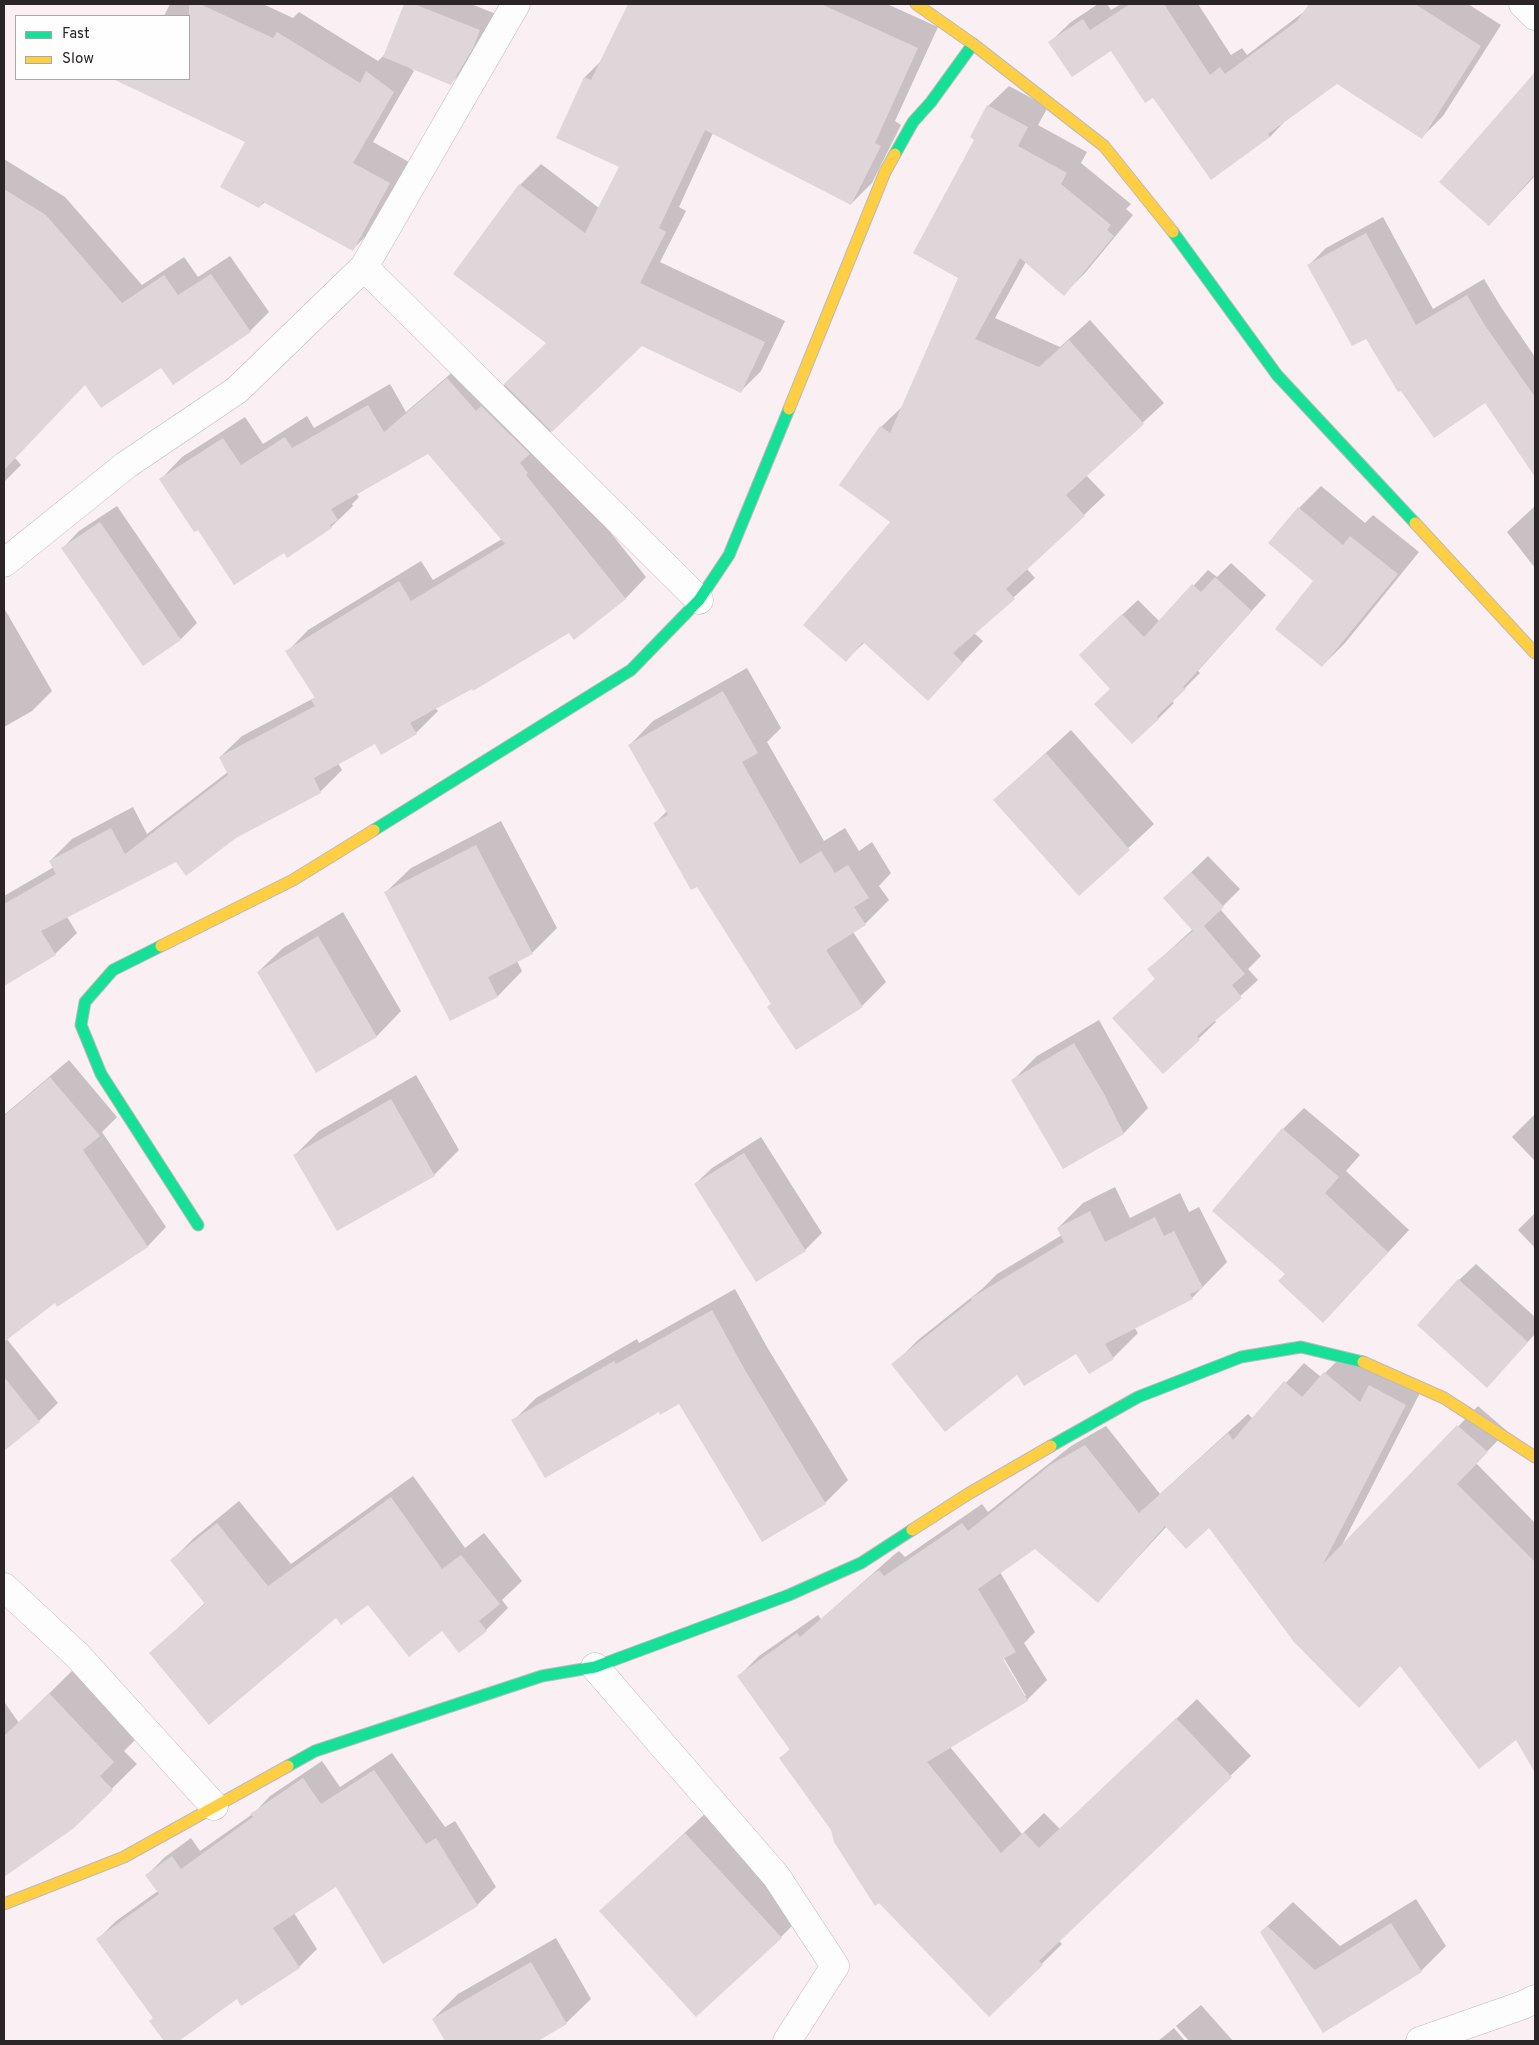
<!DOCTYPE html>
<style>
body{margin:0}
#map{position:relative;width:1539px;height:2045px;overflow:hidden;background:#faf0f3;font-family:Overpass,sans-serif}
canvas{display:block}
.frame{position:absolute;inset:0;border:5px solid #2c2528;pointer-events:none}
.legend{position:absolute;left:15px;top:15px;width:175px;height:65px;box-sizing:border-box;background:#fefefe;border:1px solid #aaa7a8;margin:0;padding:6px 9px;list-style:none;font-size:15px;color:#2c2528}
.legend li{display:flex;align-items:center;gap:10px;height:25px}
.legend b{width:25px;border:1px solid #aaa7a8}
</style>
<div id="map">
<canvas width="1539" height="2045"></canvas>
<div class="frame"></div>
<ul class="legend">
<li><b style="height:6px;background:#16e098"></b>Fast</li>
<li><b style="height:6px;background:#ffcf43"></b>Slow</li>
</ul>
</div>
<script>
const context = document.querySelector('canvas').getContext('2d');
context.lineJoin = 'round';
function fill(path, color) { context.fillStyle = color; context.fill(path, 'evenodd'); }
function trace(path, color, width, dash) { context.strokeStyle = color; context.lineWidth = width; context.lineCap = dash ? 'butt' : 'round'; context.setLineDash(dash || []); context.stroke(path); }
const shadow = new Path2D(`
 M 170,4 L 263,4 L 293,18 L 299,12 L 378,61 L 386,53 L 406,4 L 471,4 L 496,14 L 468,66 L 451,83 L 409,67 L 414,71 L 373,142 L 409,162 L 373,229 L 353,249 L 265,202 L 259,207 L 246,142 L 132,87 L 135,79 L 189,79 L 189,16 L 164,16 Z
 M 629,4 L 887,4 L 938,27 L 895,121 L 901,125 L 872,183 L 851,204 L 713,133 L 679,207 L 686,211 L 660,262 L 785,321 L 761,371 L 740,392 L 641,345 L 541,441 L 547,453 L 646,577 L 625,599 L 435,708 L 438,711 L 416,733 L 375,742 L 338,763 L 342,770 L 320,792 L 176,860 L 67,917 L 77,933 L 55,954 L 4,984 L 4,896 L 54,867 L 50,861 L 72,839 L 133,807 L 147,834 L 228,772 L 220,757 L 242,736 L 316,697 L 287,652 L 308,630 L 421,561 L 433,580 L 502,539 L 428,453 L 356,493 L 359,497 L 352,504 L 353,506 L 331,527 L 285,551 L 198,528 L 161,479 L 182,457 L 245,417 L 263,444 L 307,416 L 314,428 L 390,384 L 406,412 L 470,357 L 498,391 L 548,343 L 520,185 L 541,164 L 599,208 L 621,167 L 558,137 L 585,77 L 602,60 Z
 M 1098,4 L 1107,4 L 1111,10 L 1121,4 L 1198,4 L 1231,55 L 1242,48 L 1247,55 L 1305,11 L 1310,4 L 1468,4 L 1501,25 L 1443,116 L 1422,137 L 1337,83 L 1288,118 L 1270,137 L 1153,97 L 1112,49 L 1050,42 L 1071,22 Z
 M 1535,75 L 1535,176 L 1489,225 L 1524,86 Z
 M 1009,86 L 1048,107 L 1038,125 L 1087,152 L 1081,163 L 1131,204 L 1126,209 L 1133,215 L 1085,273 L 1064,294 L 1026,262 L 995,318 L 1060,347 L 1090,320 L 1164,403 L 1086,475 L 1105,495 L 1027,569 L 1035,578 L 974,633 L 983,641 L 928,699 L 865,642 L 846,660 L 892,521 L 881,427 L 902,407 L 960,277 L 976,139 L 988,106 Z
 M 4,159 L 65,197 L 142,285 L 184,257 L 198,277 L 230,256 L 269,312 L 250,331 L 161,366 L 85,383 L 15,458 L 21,465 L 4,482 L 4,329 L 21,311 L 4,291 Z
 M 1383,217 L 1433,309 L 1484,279 L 1501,307 L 1535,357 L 1535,474 L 1485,401 L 1367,337 L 1309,265 L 1326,248 Z
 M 1321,486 L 1365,523 L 1373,515 L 1419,552 L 1345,643 L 1322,666 L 1315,581 L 1299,508 Z
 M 117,506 L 197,623 L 181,639 L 63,548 L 79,531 Z
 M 1535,506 L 1535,568 L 1507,532 Z
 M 1231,563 L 1266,595 L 1198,671 L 1200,673 L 1172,701 L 1174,703 L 1158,719 L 1112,688 L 1095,640 L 1138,600 L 1160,622 L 1208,570 L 1217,577 Z
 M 4,608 L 52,691 L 32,711 L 4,727 Z
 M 747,668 L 781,728 L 767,742 L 824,841 L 845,828 L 859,851 L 872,842 L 891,873 L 879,886 L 889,900 L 865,924 L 853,932 L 886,982 L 862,1006 L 772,1004 L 697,885 L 654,824 L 667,811 L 630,745 L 653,721 Z
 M 1071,730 L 1154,824 L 1079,894 L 994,800 Z
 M 501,821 L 557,928 L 532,953 L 517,961 L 522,971 L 498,996 L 451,1020 L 386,892 L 411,868 Z
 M 1208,856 L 1240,889 L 1220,909 L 1261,956 L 1248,969 L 1258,980 L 1214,1020 L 1216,1022 L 1164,1072 L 1114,1018 L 1156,978 L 1149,969 L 1193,929 L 1181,882 Z
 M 343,912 L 401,1011 L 377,1036 L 316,1071 L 258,972 L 283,948 Z
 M 1099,1020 L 1148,1108 L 1124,1133 L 1064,1168 L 1013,1080 L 1037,1056 Z
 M 69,1060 L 117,1117 L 102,1132 L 166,1227 L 148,1246 L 58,1305 L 55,1301 L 6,1338 L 58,1403 L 39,1421 L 4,1450 L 4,1115 Z
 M 416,1075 L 459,1150 L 434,1175 L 295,1155 L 319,1131 Z
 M 1304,1108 L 1360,1155 L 1346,1171 L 1409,1230 L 1323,1322 L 1287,1274 L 1283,1129 Z
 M 1535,1114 L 1535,1161 L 1512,1137 Z
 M 761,1137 L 822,1233 L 805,1250 L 695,1184 L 712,1168 Z
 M 1115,1187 L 1130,1218 L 1180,1193 L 1189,1212 L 1199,1207 L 1227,1262 L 1192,1298 L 1134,1327 L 1138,1333 L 1113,1358 L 1077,1352 L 1017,1373 L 893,1365 L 918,1340 L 982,1289 L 997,1274 L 1062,1235 L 1058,1228 L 1083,1203 Z
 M 1535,1213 L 1535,1248 L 1518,1230 Z
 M 1476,1264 L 1535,1317 L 1535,1334 L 1503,1369 L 1459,1280 Z
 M 735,1289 L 767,1347 L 848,1480 L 825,1503 L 679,1403 L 659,1410 L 513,1421 L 536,1398 L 637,1339 L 639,1343 Z
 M 1345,1353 L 1424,1385 L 1341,1547 L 1478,1406 L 1507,1431 L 1476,1463 L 1535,1523 L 1535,1745 L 1526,1754 L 1517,1738 L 1400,1665 L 1210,1526 L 1167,1526 L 1098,1601 L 1036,1547 L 1000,1572 L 1035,1632 L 1024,1643 L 1047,1680 L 1027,1700 L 950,1747 L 1022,1834 L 1044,1813 L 1060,1829 L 1197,1699 L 1251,1756 L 1059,1941 L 1062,1944 L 989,2016 L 832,1829 L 781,1758 L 791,1748 L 739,1676 L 759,1656 L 818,1615 L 821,1619 L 895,1554 L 899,1551 L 905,1557 L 982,1504 L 988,1512 L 1071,1446 L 1106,1426 L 1160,1494 L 1248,1414 L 1253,1419 L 1304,1363 L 1321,1377 ZM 1001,1653 L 1026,1696 L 1024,1696 L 998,1654 Z
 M 413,1476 L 465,1548 L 484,1533 L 522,1581 L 502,1600 L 508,1608 L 486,1630 L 442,1630 L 368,1604 L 337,1616 L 151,1653 L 206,1602 L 172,1560 L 194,1538 L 239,1501 L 291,1564 Z
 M 74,1669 L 138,1737 L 124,1751 L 137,1764 L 73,1827 L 4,1875 L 4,1704 L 5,1703 L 19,1723 Z
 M 392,1753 L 445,1827 L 455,1821 L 496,1887 L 477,1905 L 383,1963 L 336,1886 L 294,1913 L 317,1949 L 299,1967 L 237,1997 L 176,2041 L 166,2041 L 151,2021 L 154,2018 L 97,1940 L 116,1921 L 158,1891 L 147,1875 L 165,1857 L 191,1838 L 200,1851 L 254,1813 L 270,1796 L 322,1761 L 340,1787 Z
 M 710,1809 L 805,1913 L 781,1937 L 601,1911 Z
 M 1416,1899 L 1446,1946 L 1421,1971 L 1323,2031 L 1261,1932 L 1293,1902 L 1340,1946 Z
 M 556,1938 L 591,1999 L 566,2023 L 535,2041 L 447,2041 L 433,2019 L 458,1994 Z
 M 1201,2005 L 1233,2041 L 1189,2041 L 1176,2026 Z
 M 1174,2028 L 1185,2041 L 1158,2041 Z`);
const building = new Path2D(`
 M 189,4 L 200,4 L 273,38 L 277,32 L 360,83 L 366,71 L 394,92 L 353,163 L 390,183 L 353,251 L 263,202 L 259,208 L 220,187 L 245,142 L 113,79 L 189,79 Z
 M 404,4 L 414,4 L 480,30 L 473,48 L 451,85 L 383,57 Z
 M 628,4 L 821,4 L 918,48 L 875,143 L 881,146 L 851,205 L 705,130 L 659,228 L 666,232 L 640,283 L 765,342 L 741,393 L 642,346 L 552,432 L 504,384 L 546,343 L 453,274 L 519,184 L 585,233 L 619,167 L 556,138 L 584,77 L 591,80 Z
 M 1130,4 L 1164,4 L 1210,75 L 1220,67 L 1225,74 L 1297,21 L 1309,4 L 1415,4 L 1481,46 L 1422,139 L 1337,84 L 1268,134 L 1270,137 L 1211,180 L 1153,98 L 1145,103 L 1111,51 L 1072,77 L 1048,42 L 1083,19 L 1090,30 Z
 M 1535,72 L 1535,174 L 1489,226 L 1439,182 Z
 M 987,105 L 1028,127 L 1018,146 L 1067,173 L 1061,184 L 1111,225 L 1107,230 L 1114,236 L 1064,296 L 1020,258 L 975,339 L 1039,367 L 1069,340 L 1144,424 L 1066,495 L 1085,516 L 1006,589 L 1015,599 L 953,653 L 963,663 L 928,701 L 863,642 L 846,662 L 803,625 L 890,522 L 839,485 L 880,426 L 890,433 L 958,278 L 913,253 L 974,140 L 970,137 Z
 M 4,189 L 46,215 L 122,303 L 164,275 L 178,295 L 211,274 L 251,332 L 173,385 L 161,368 L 101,408 L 85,385 L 4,470 Z
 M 1366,233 L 1416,325 L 1467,295 L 1484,324 L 1535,397 L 1535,477 L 1485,403 L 1434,438 L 1401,391 L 1398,392 L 1366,339 L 1352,346 L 1307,265 Z
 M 447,378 L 476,411 L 481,406 L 530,454 L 520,463 L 528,473 L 526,475 L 626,599 L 574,640 L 569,633 L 473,691 L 472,689 L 410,723 L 417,734 L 381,755 L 375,744 L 314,778 L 321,793 L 236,838 L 186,876 L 176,862 L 41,931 L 56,955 L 4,986 L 4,904 L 56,874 L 49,861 L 111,828 L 125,854 L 228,775 L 219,757 L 315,706 L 311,700 L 315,698 L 285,651 L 399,581 L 411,601 L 505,544 L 428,454 L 331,509 L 338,520 L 330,525 L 332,528 L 287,558 L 284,553 L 234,585 L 198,530 L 194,532 L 159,479 L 223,438 L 241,465 L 285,437 L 292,448 L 368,405 L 384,432 Z
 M 1298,507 L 1343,545 L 1350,536 L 1398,574 L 1322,667 L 1275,629 L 1313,581 L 1268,543 Z
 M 100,522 L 181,640 L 143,666 L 61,548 Z
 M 1215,577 L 1252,611 L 1183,687 L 1186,689 L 1157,716 L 1159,719 L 1132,744 L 1094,704 L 1110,689 L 1079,655 L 1122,614 L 1144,637 L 1192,584 L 1201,592 Z
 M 723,691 L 758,753 L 742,762 L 800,864 L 821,851 L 835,873 L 848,865 L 869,898 L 854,907 L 866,925 L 826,950 L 863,1007 L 796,1050 L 767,1007 L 771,1004 L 697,887 L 691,890 L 653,823 L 668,815 L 628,745 Z
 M 1046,753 L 1130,850 L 1079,896 L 993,800 Z
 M 476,845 L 533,954 L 488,977 L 498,997 L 450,1021 L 384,892 Z
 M 1191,872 L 1224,907 L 1204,926 L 1245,974 L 1232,985 L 1242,998 L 1197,1036 L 1200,1040 L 1163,1074 L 1112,1018 L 1155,979 L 1147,969 L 1193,931 L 1163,898 Z
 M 318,936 L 377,1037 L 316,1073 L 257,972 Z
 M 1074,1043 L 1103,1092 L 1124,1134 L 1063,1169 L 1011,1080 Z
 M 50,1077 L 100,1136 L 83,1150 L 148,1247 L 57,1307 L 55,1303 L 4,1342 L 4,1116 Z
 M 391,1099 L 435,1176 L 337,1231 L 293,1155 Z
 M 1282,1128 L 1339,1177 L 1325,1193 L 1388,1252 L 1323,1323 L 1278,1281 L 1285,1274 L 1212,1211 Z
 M 744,1153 L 806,1251 L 756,1282 L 694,1184 Z
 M 1090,1211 L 1105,1242 L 1155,1217 L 1164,1236 L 1174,1231 L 1203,1288 L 1190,1294 L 1193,1299 L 1105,1344 L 1114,1359 L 1089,1374 L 1076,1354 L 1024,1386 L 1017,1375 L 945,1432 L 891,1364 L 972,1300 L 971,1298 L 1064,1242 L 1057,1228 Z
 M 1458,1279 L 1528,1342 L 1487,1388 L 1417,1325 Z
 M 712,1310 L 745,1370 L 826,1504 L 762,1542 L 679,1404 L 660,1415 L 659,1412 L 545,1478 L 511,1420 L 614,1361 L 616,1364 Z
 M 1324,1372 L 1360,1402 L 1369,1385 L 1406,1405 L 1323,1564 L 1457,1425 L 1488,1452 L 1457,1484 L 1535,1562 L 1535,1773 L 1516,1740 L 1479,1769 L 1400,1666 L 1359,1708 L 1294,1642 L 1209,1528 L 1186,1549 L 1165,1526 L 1098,1603 L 1035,1549 L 978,1589 L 1016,1652 L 1003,1659 L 1028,1701 L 927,1762 L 1001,1853 L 1024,1832 L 1039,1848 L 1176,1718 L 1232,1777 L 1039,1961 L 1043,1965 L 989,2017 L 879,1903 L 875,1906 L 834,1842 L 831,1830 L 779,1758 L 790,1750 L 737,1676 L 797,1633 L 800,1637 L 873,1574 L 879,1570 L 884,1576 L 962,1523 L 968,1531 L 1050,1465 L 1085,1445 L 1139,1513 L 1228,1433 L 1233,1440 L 1284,1381 L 1302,1397 Z
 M 4,1377 L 40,1422 L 4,1451 Z
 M 391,1497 L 442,1569 L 461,1555 L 500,1604 L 479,1621 L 487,1631 L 459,1653 L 442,1631 L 409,1657 L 368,1605 L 341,1625 L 336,1618 L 209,1725 L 149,1653 L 205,1604 L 170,1560 L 217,1523 L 268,1586 Z
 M 49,1693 L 114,1762 L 100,1776 L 113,1790 L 74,1828 L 4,1877 L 4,1736 Z
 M 374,1770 L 426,1844 L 436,1838 L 478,1906 L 383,1964 L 336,1887 L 273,1928 L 300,1968 L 241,2006 L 237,1999 L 179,2041 L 164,2041 L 149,2021 L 153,2018 L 96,1939 L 159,1894 L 145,1875 L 172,1856 L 181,1869 L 253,1817 L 250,1814 L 303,1778 L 321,1804 Z
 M 685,1833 L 782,1938 L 696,2017 L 599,1911 Z
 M 1391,1923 L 1422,1972 L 1323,2033 L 1260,1932 L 1267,1926 L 1315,1970 Z
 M 531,1962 L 567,2024 L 538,2041 L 445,2041 L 432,2019 Z`);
const street = new Path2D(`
 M 1523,4 L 1535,16
 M 364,267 L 699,600
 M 4,563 L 126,465 L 237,390 L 364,267 L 516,4
 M 4,1587 L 77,1655 L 214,1806
 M 595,1667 L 776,1876 L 835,1966 L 787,2041
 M 1420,2041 L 1523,2005 L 1535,1999`);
const fast = new Path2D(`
 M 895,154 L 913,122 L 931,102 L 973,44
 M 1173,232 L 1277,375 L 1415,523
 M 374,830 L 631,670 L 699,600 L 729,555 L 789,409
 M 161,946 L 113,970 L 85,1002 L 81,1025 L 101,1074 L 198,1225
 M 1051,1446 L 1138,1397 L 1241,1357 L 1301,1347 L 1363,1362
 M 288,1766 L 315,1751 L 542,1676 L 595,1667 L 789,1595 L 861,1563 L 912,1530`);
const slow = new Path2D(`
 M 916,4 L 973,44 L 1104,146 L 1173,232
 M 789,409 L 885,172 L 895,154
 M 1415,523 L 1535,653
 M 161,946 L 293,880 L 374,830
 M 1363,1362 L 1444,1398 L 1535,1457
 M 912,1530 L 968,1494 L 1051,1446
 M 4,1904 L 124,1857 L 288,1766`);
fill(shadow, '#0003');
fill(building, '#ded6d9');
trace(street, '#c1b9bb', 29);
trace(fast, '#c1b9bb', 13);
trace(slow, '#c1b9bb', 13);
trace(street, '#fefdfd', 28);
trace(fast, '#16e098', 11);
trace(slow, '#ffcf43', 11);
</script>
